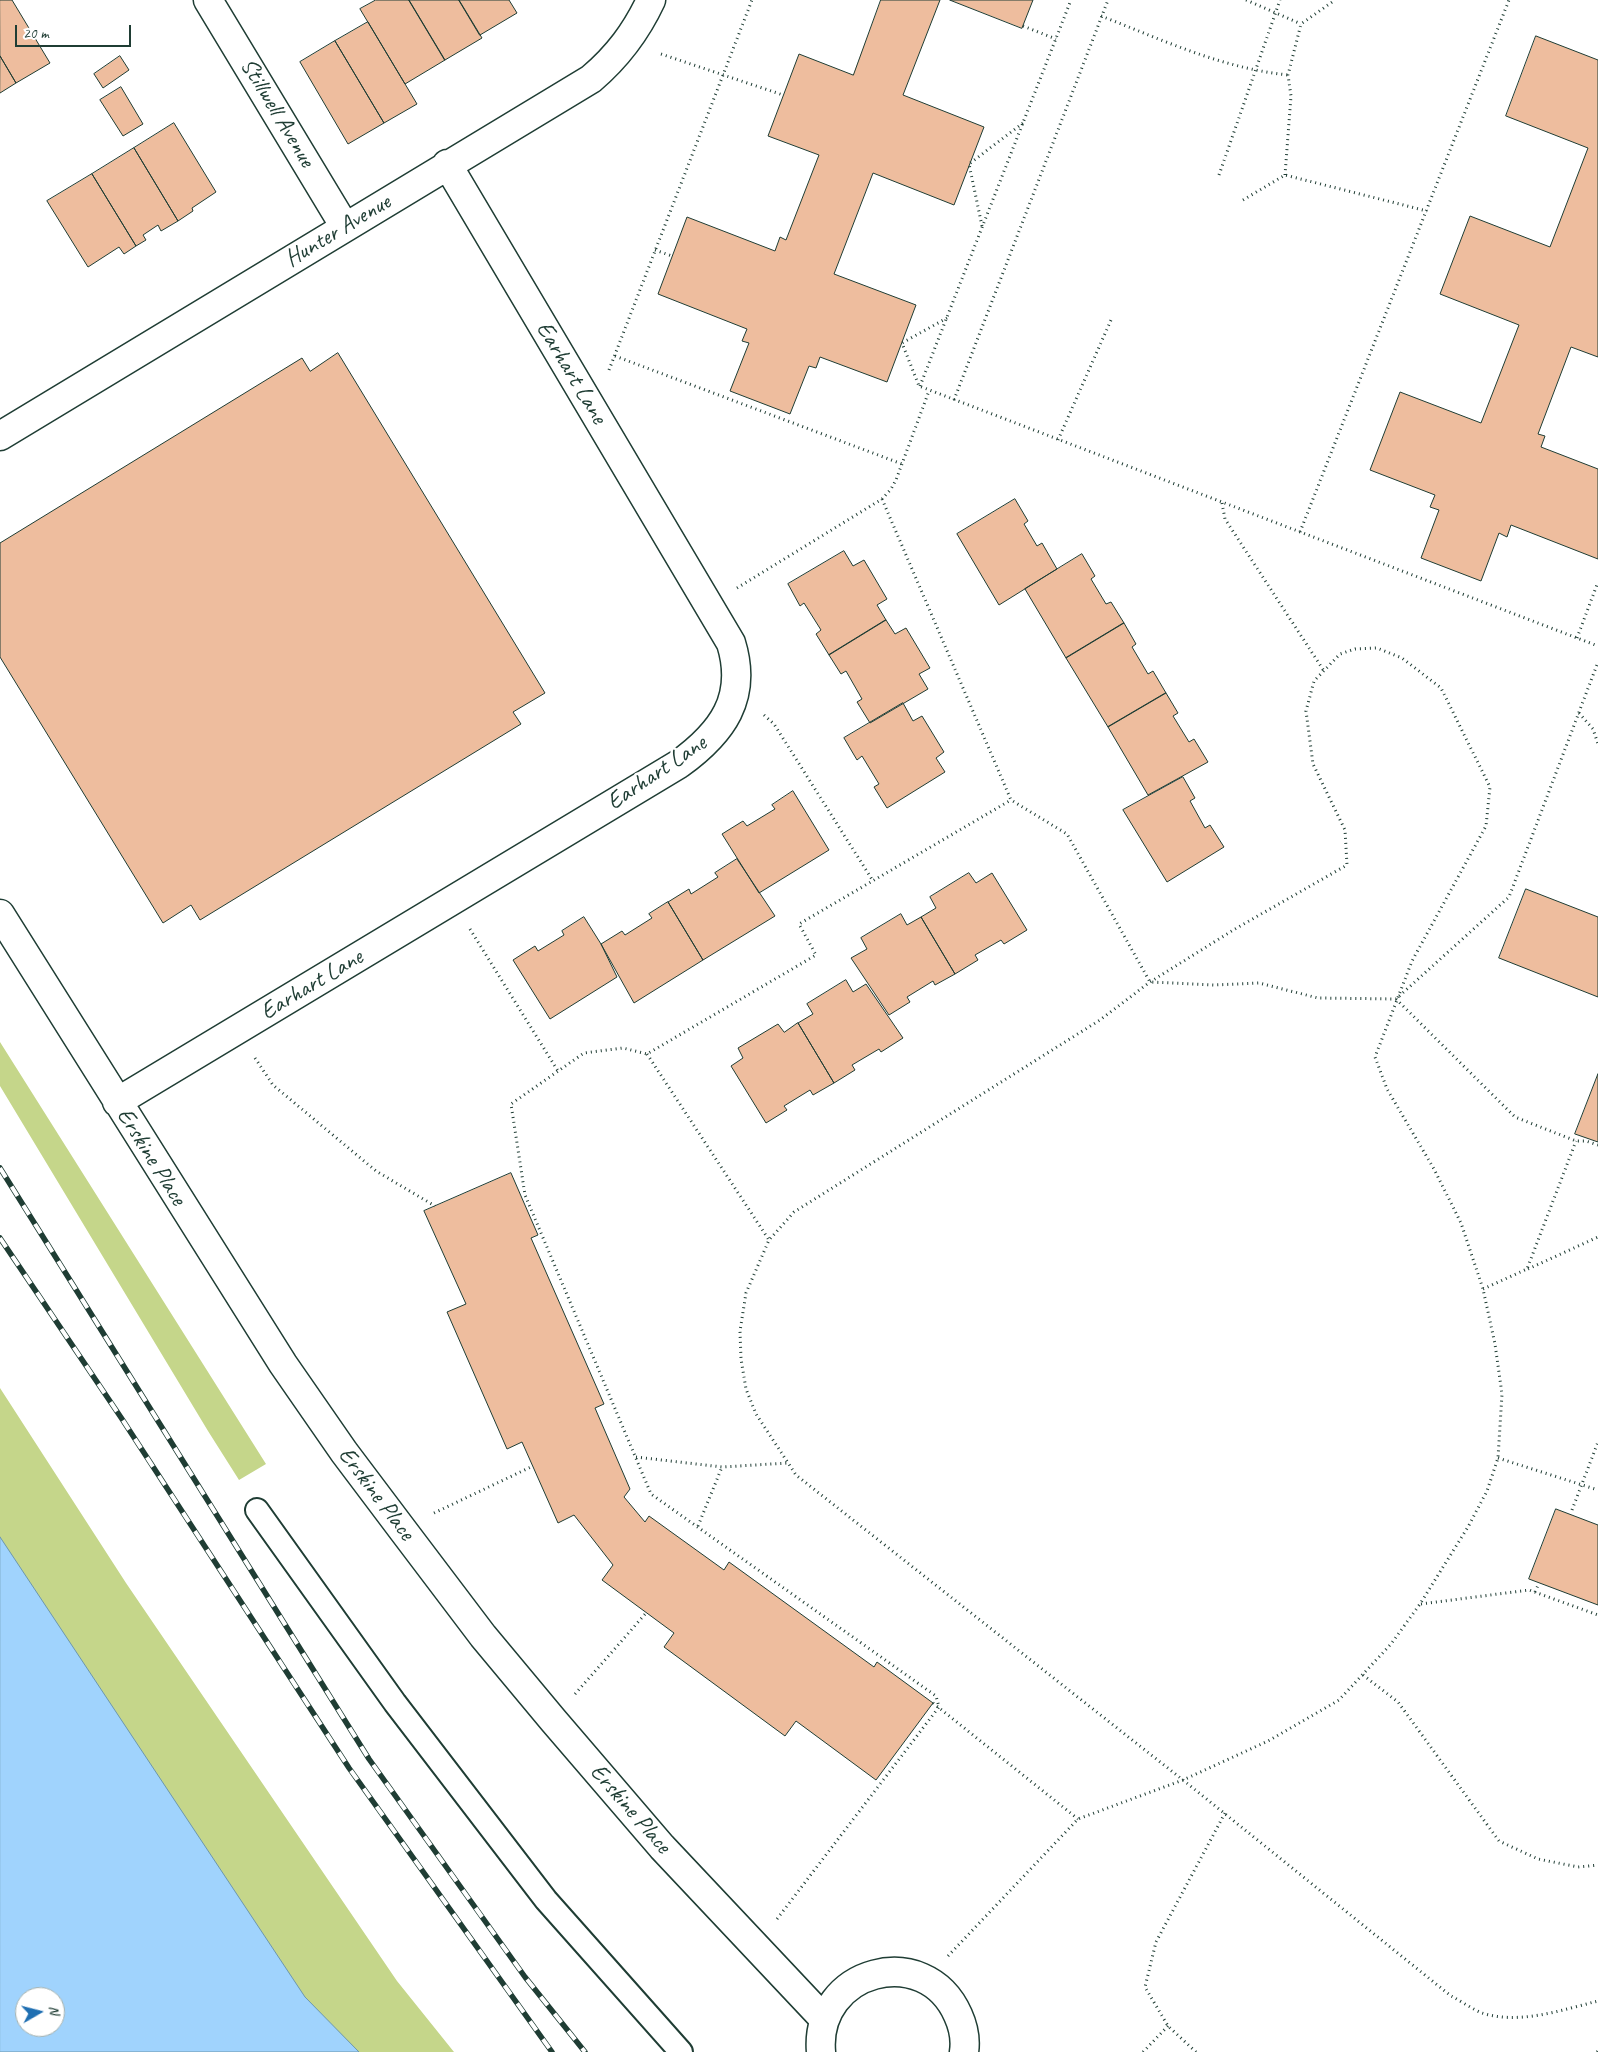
<!DOCTYPE html>
<style>
body{margin:0}
#map{position:relative;width:1598px;height:2052px;overflow:hidden;background:#fff;font-family:Caveat,sans-serif}
canvas{display:block}
.north{position:absolute;left:15px;top:1987px;width:50px;height:50px;box-sizing:border-box;background:#fff;border:1px solid #a5b1ae;border-radius:50%;rotate:82deg;font-size:14px;font-weight:700;line-height:20px;text-align:center;color:#1f3d34}
.north::after{content:'';display:block;margin:auto;width:18px;height:22px;background:#1f6fb2;clip-path:polygon(50% 0,100% 100%,50% 72%,0 100%)}
.scale{position:absolute;left:15px;top:25px;width:116px;height:22px;box-sizing:border-box;border:2px solid #1f3d34;border-top:0;padding-left:6px;font-size:15px;line-height:18px;white-space:nowrap;color:#1f3d34;-webkit-text-stroke:4px #fff;paint-order:stroke}
</style>
<div id="map">
<canvas width="1598" height="2052"></canvas>
<div class="north">N</div>
<div class="scale">20 m</div>
</div>
<script>
const context = document.querySelector('canvas').getContext('2d');
context.lineJoin = 'round';
function fill(path, color) { context.fillStyle = color; context.fill(path, 'evenodd'); }
function trace(path, color, width, dash) { context.strokeStyle = color; context.lineWidth = width; context.lineCap = dash ? 'butt' : 'round'; context.setLineDash(dash || []); context.stroke(path); }
function write(font, color, halo, rows, align = 'center') {
  context.font = font + ' Caveat,sans-serif'; context.lineWidth = 5; context.setLineDash([]); context.textBaseline = 'middle'; context.strokeStyle = halo; context.fillStyle = color; for (const [text, x, y, turn = 0] of rows) {
    context.save(); context.translate(x, y); context.rotate((+turn || 0) * Math.PI / 180); context.textAlign = isNaN(turn) ? turn : align; if (halo) context.strokeText(text, 0, 0); context.fillText(text, 0, 0); context.restore();
  }
}
const green = new Path2D(`
 M 0,1042 L 266,1464 L 239,1480 L 208,1431 L 0,1086 Z
 M 0,1388 L 126,1583 L 397,1981 L 454,2052 L 0,2052 ZM 25,1997 L 55,1997 L 55,2027 L 25,2027 Z`);
const water = new Path2D(`
 M 0,1537 L 305,1997 L 359,2052 L 0,2052 ZM 25,1997 L 55,1997 L 55,2027 L 25,2027 Z`);
const building = new Path2D(`
 M 0,0 L 12,0 L 50,63 L 16,83 L 0,56 Z
 M 376,0 L 409,0 L 445,60 L 405,84 L 360,9 Z
 M 409,0 L 459,0 L 482,38 L 445,60 Z
 M 459,0 L 509,0 L 517,13 L 480,35 Z
 M 881,0 L 940,0 L 903,95 L 984,127 L 954,205 L 873,173 L 834,274 L 916,305 L 887,382 L 820,357 L 816,368 L 809,366 L 790,414 L 730,391 L 749,343 L 742,341 L 747,329 L 658,294 L 687,217 L 775,251 L 780,237 L 786,240 L 819,155 L 768,136 L 799,54 L 853,75 Z
 M 950,0 L 1033,0 L 1022,28 Z
 M 368,22 L 417,104 L 384,123 L 335,41 Z
 M 1536,36 L 1598,60 L 1598,357 L 1571,347 L 1538,434 L 1545,436 L 1541,447 L 1598,469 L 1598,559 L 1511,525 L 1507,537 L 1499,533 L 1481,581 L 1421,558 L 1439,510 L 1430,507 L 1435,495 L 1370,470 L 1400,392 L 1481,423 L 1519,325 L 1440,294 L 1470,216 L 1550,247 L 1588,148 L 1506,116 Z
 M 335,41 L 384,123 L 348,144 L 300,62 Z
 M 0,56 L 16,83 L 0,93 Z
 M 120,56 L 129,70 L 103,88 L 94,74 Z
 M 121,87 L 143,124 L 123,136 L 100,100 Z
 M 174,123 L 216,192 L 192,208 L 193,211 L 178,221 L 134,148 Z
 M 134,148 L 178,221 L 161,231 L 158,225 L 143,235 L 146,240 L 136,246 L 92,174 Z
 M 92,174 L 136,246 L 124,254 L 119,247 L 88,267 L 47,201 Z
 M 338,353 L 545,693 L 513,712 L 521,724 L 200,920 L 191,905 L 163,923 L 0,657 L 0,543 L 302,358 L 310,371 Z
 M 1015,499 L 1028,521 L 1024,524 L 1037,546 L 1042,543 L 1057,569 L 999,605 L 957,534 Z
 M 844,551 L 853,566 L 864,560 L 887,599 L 877,605 L 886,620 L 829,655 L 816,634 L 821,630 L 804,603 L 800,606 L 788,584 Z
 M 1082,554 L 1095,576 L 1091,579 L 1106,604 L 1111,602 L 1124,623 L 1066,658 L 1025,589 Z
 M 886,620 L 895,634 L 906,628 L 930,668 L 919,674 L 928,689 L 870,723 L 857,702 L 862,699 L 846,671 L 841,674 L 829,655 Z
 M 1124,623 L 1136,644 L 1132,647 L 1148,674 L 1153,671 L 1166,693 L 1108,727 L 1066,658 Z
 M 1166,693 L 1178,713 L 1173,716 L 1189,742 L 1194,739 L 1208,762 L 1148,795 L 1108,727 Z
 M 903,703 L 913,721 L 922,716 L 944,752 L 936,758 L 945,772 L 887,808 L 874,787 L 879,784 L 862,756 L 857,760 L 844,738 Z
 M 1183,777 L 1195,798 L 1190,801 L 1205,828 L 1210,825 L 1224,847 L 1167,882 L 1123,810 Z
 M 793,791 L 829,850 L 759,893 L 722,834 L 743,821 L 747,826 L 775,809 L 772,805 Z
 M 737,859 L 775,916 L 703,960 L 668,902 L 689,889 L 691,894 L 718,877 L 715,873 Z
 M 969,873 L 976,883 L 992,873 L 1027,930 L 1004,944 L 1001,940 L 975,955 L 978,960 L 955,974 L 921,917 L 936,908 L 930,897 Z
 M 1526,889 L 1598,917 L 1598,997 L 1499,958 Z
 M 668,902 L 703,960 L 634,1003 L 601,944 L 622,931 L 625,935 L 652,918 L 649,914 Z
 M 901,914 L 907,925 L 921,917 L 955,974 L 935,985 L 933,981 L 907,997 L 910,1002 L 889,1015 L 851,958 L 867,949 L 861,938 Z
 M 584,917 L 601,944 L 617,977 L 550,1019 L 513,960 L 535,946 L 538,951 L 564,935 L 562,931 Z
 M 846,980 L 853,992 L 866,984 L 903,1038 L 881,1052 L 879,1049 L 852,1065 L 855,1070 L 834,1083 L 798,1023 L 813,1014 L 807,1004 Z
 M 798,1023 L 834,1083 L 813,1095 L 810,1090 L 784,1106 L 787,1110 L 766,1123 L 731,1066 L 743,1058 L 738,1048 L 778,1024 L 784,1032 Z
 M 1598,1074 L 1598,1142 L 1575,1134 Z
 M 511,1173 L 538,1235 L 531,1238 L 604,1404 L 595,1408 L 630,1489 L 624,1497 L 645,1522 L 649,1516 L 724,1570 L 729,1562 L 874,1667 L 877,1662 L 933,1703 L 876,1780 L 796,1721 L 785,1736 L 664,1647 L 674,1633 L 602,1580 L 613,1565 L 574,1515 L 558,1523 L 522,1442 L 507,1449 L 447,1312 L 466,1304 L 424,1211 Z
 M 1556,1509 L 1598,1525 L 1598,1605 L 1529,1579 Z`);
const path = new Path2D(`
 M 1246,0 L 1301,24
 M 1101,16 C 1163,40 1221,68 1288,75
 M 1023,26 L 1056,39
 M 661,54 L 783,95
 M 1219,175 L 1280,0
 M 1285,175 L 1291,96 L 1288,75 L 1301,24 L 1335,0
 M 1243,200 L 1285,175 L 1427,211
 M 982,226 L 969,164 L 1023,123
 M 655,250 L 672,256
 M 947,318 L 902,343 L 919,386 L 1598,646
 M 615,356 L 902,464
 M 609,370 L 752,0
 M 920,386 L 1071,0
 M 954,400 L 1108,0
 M 1058,440 L 1111,320
 M 882,499 L 1011,800 L 1067,834 L 1150,982 L 1214,985 L 1259,983 L 1318,998 L 1396,999 L 1509,897 L 1598,662
 M 1222,503 L 1225,519 L 1324,671
 M 1300,532 L 1509,0
 M 737,588 L 882,499 L 891,489 L 896,480 L 929,391
 M 1577,638 L 1598,582
 M 1579,713 L 1593,729 L 1598,744
 M 764,715 L 774,724 L 873,881
 M 470,929 L 558,1071
 M 1396,999 L 1515,1117 L 1576,1141 L 1586,1141 L 1598,1145
 M 647,1054 L 769,1240
 M 255,1058 L 273,1085 L 376,1171 L 435,1206
 M 1528,1269 L 1598,1237
 M 1483,1289 L 1527,1269 L 1576,1141
 M 636,1457 L 722,1467 L 788,1463
 M 1498,1458 L 1598,1490
 M 1572,1510 L 1598,1442
 M 434,1513 L 533,1466
 M 698,1526 L 722,1467
 M 1535,1592 L 1539,1583
 M 1421,1604 L 1529,1590 L 1598,1615
 M 1363,1675 L 1398,1702 L 1499,1841 L 1538,1859 L 1578,1867 L 1598,1865
 M 575,1694 L 647,1612
 M 933,1703 L 1078,1819
 M 777,1919 L 939,1707 L 936,1696 L 651,1494 L 525,1195 L 511,1104 L 584,1053 L 623,1048 L 647,1054 L 816,955 L 799,924 L 1011,800
 M 948,1956 L 1078,1819 L 1183,1780 L 1268,1741 L 1339,1700 L 1391,1644 L 1420,1604 L 1468,1527 L 1487,1491 L 1498,1458 L 1502,1394 L 1495,1344 L 1483,1289 L 1461,1223 L 1434,1169 L 1387,1089 L 1375,1057 L 1412,961 L 1486,826 L 1490,787 L 1441,688 L 1402,658 L 1377,648 L 1355,649 L 1340,654 L 1314,681 L 1306,711 L 1313,764 L 1345,830 L 1347,865 L 1235,929 L 1150,982 L 1100,1020 L 794,1212 L 769,1240 L 746,1293 L 740,1331 L 741,1359 L 746,1389 L 756,1414 L 796,1475 L 1183,1780 L 1451,1996 C 1461,2001 1472,2009 1482,2013 C 1519,2025 1562,2010 1598,2001
 M 1143,2052 L 1168,2026
 M 1196,2052 L 1168,2026 L 1145,1987 L 1156,1942 L 1225,1813
 M 1597,2052 L 1598,2051`);
const service = new Path2D(`
 M 257,1510 L 395,1703 L 546,1900 L 681,2052`);
const minor = new Path2D(`
 M 208,0 L 345,227
 M 0,436 L 591,79 C 618,56 636,32 651,0
 M 0,914 L 283,1364 L 344,1452 L 402,1529 L 483,1636 L 553,1720 L 662,1847 L 824,2019
 M 117,1102 L 679,764 C 722,733 748,698 731,643 L 447,164
 M 821,2052 C 814,1970 925,1940 958,2015 C 963,2026 966,2039 964,2052`);
const rail = new Path2D(`
 M 0,1168 L 369,1759 L 525,1977 L 585,2052
 M 0,1238 L 122,1419 L 349,1768 L 552,2052`);
const streetNames = [
 ["Stillwell Avenue",277,113,59],
 ["Hunter Avenue",338,231,-31],
 ["Earhart Lane",571,373,59],
 ["Earhart Lane",657,773,-34],
 ["Earhart Lane",312,985,-31],
 ["Erskine Place",151,1157,58],
 ["Erskine Place",376,1494,53],
 ["Erskine Place",630,1809,49]
];
fill(green, '#c5d68a');
fill(water, '#a0d3fd');
trace(water, '#6c97ad', 1);
fill(building, '#eebd9e');
trace(building, '#1f3d34', 1);
trace(service, '#1f3d34', 26);
trace(minor, '#1f3d34', 31);
trace(path, '#1f3d34', 3, [1, 4]);
trace(service, '#fff', 22);
trace(minor, '#fff', 28);
trace(rail, '#1f3d34', 5.5);
trace(rail, '#fff', 4, [11]);
write('24px', '#1f3d34', '#fff', streetNames);
</script>
